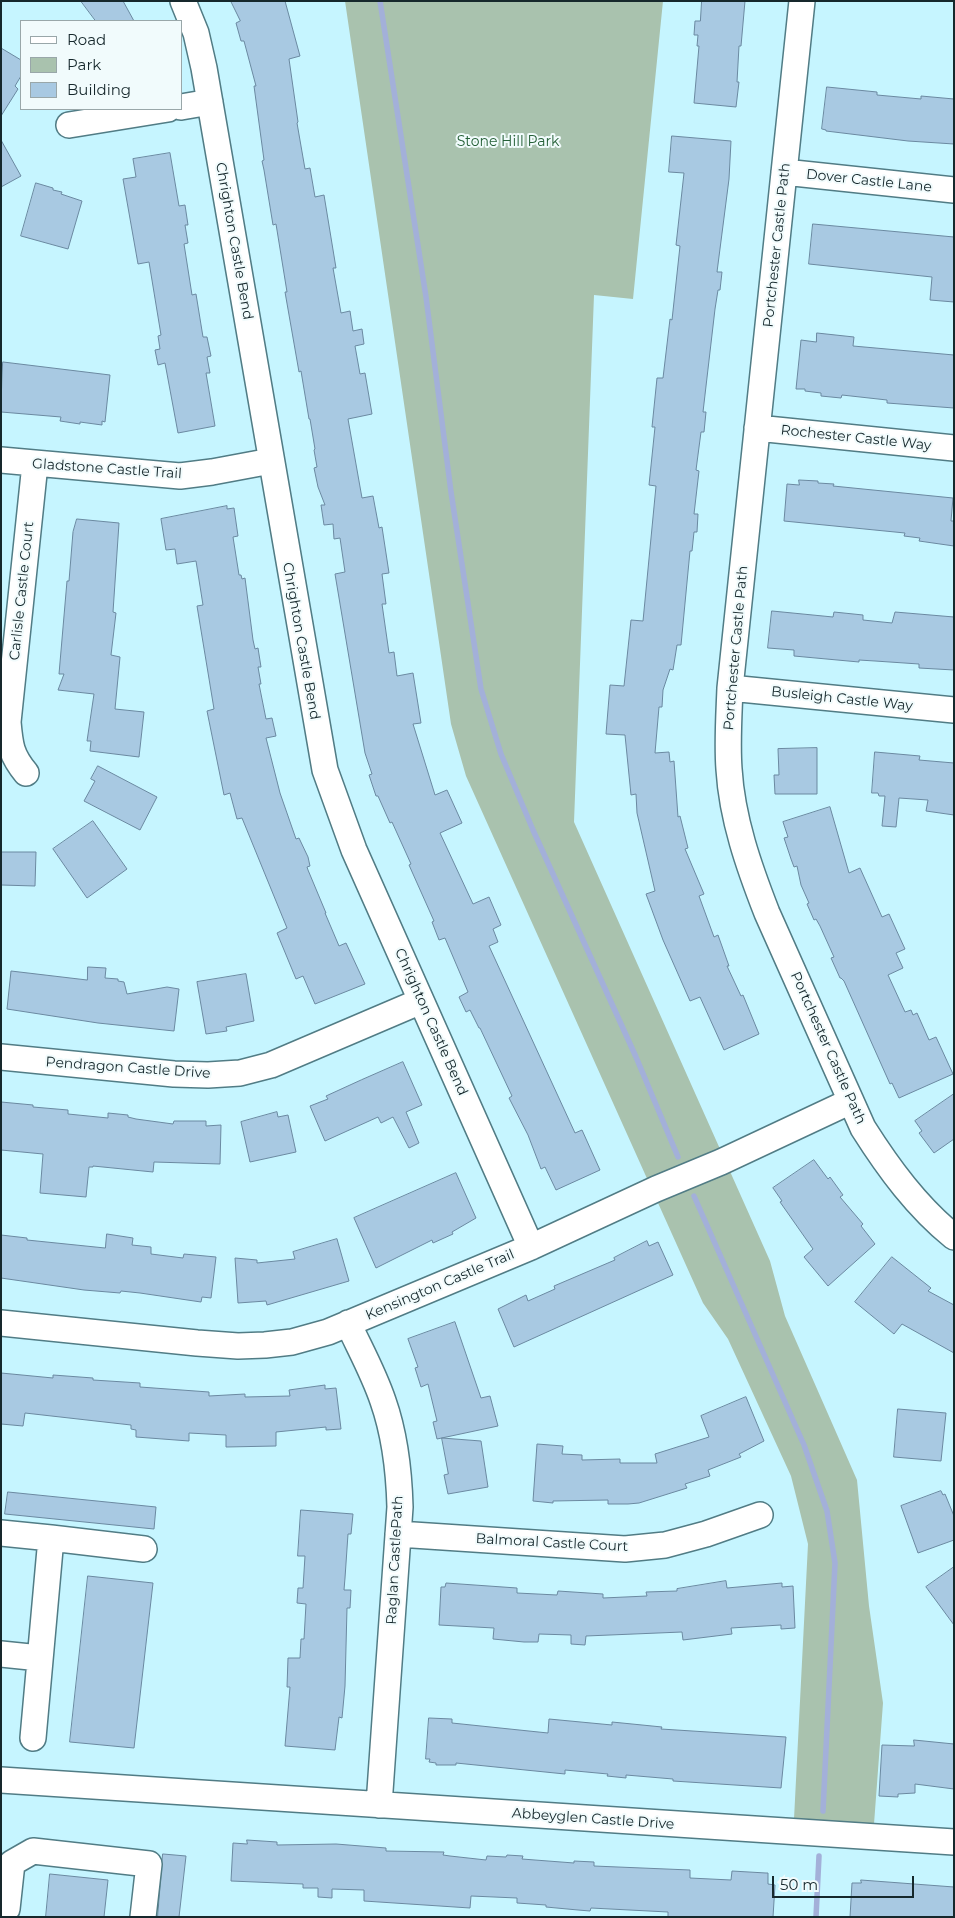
<!DOCTYPE html>
<style>
body{margin:0}
#map{position:relative;width:955px;height:1918px;overflow:hidden;background:#c6f5ff;font-family:Montserrat,sans-serif}
canvas{display:block}
.frame{position:absolute;inset:0;border:2px solid #16282c;pointer-events:none}
.legend{position:absolute;left:20px;top:20px;width:162px;height:90px;box-sizing:border-box;background:#f1fbfc;border:1px solid #99a7a9;margin:0;padding:6px 9px;list-style:none;font-size:15px;color:#16282c}
.legend li{display:flex;align-items:center;gap:10px;height:25px}
.legend b{width:25px;border:1px solid #99a7a9}
.scale{position:absolute;left:772px;top:1876px;width:142px;height:22px;box-sizing:border-box;border:2px solid #16282c;border-top:0;padding-left:6px;font-size:15px;line-height:18px;white-space:nowrap;color:#16282c;-webkit-text-stroke:4px #f1fbfc;paint-order:stroke}
</style>
<div id="map">
<canvas width="955" height="1918"></canvas>
<div class="frame"></div>
<ul class="legend">
<li><b style="height:6px;background:#fff"></b>Road</li>
<li><b style="height:14px;background:#a9c2ae"></b>Park</li>
<li><b style="height:14px;background:#a8c9e2"></b>Building</li>
</ul>
<div class="scale">50 m</div>
</div>
<script>
const context = document.querySelector('canvas').getContext('2d');
context.lineJoin = 'round';
function fill(path, color) { context.fillStyle = color; context.fill(path, 'evenodd'); }
function trace(path, color, width, dash) { context.strokeStyle = color; context.lineWidth = width; context.lineCap = dash ? 'butt' : 'round'; context.setLineDash(dash || []); context.stroke(path); }
function write(font, color, halo, rows, align = 'center') {
  context.font = font + ' Montserrat,sans-serif'; context.lineWidth = 4; context.setLineDash([]); context.textBaseline = 'middle'; context.strokeStyle = halo; context.fillStyle = color; for (const [text, x, y, turn = 0] of rows) {
    context.save(); context.translate(x, y); context.rotate((+turn || 0) * Math.PI / 180); context.textAlign = isNaN(turn) ? turn : align; if (halo) context.strokeText(text, 0, 0); context.fillText(text, 0, 0); context.restore();
  }
}
const green = new Path2D(`
 M 345,1 L 663,1 L 633,299 L 594,295 L 574,822 L 770,1261 L 785,1316 L 857,1480 L 869,1606 L 883,1703 L 874,1824 L 794,1819 L 808,1544 L 791,1476 L 728,1339 L 703,1303 L 466,776 L 451,724 Z`);
const stream = new Path2D(`
 M 380,1 L 426,297 L 451,492 L 481,689 L 501,754 L 533,830 L 636,1057 L 678,1157
 M 694,1196 L 804,1445 L 827,1511 L 835,1563 L 823,1811
 M 816,1917 L 819,1856`);
const building = new Path2D(`
 M 81,1 L 123,1 L 134,21 L 96,21 Z
 M 231,1 L 285,1 L 300,56 L 289,59 L 298,122 L 297,123 L 305,169 L 310,168 L 315,197 L 324,195 L 336,268 L 333,268 L 341,313 L 350,311 L 353,331 L 362,329 L 364,344 L 355,346 L 360,374 L 365,373 L 372,414 L 348,419 L 362,498 L 373,496 L 379,528 L 382,527 L 389,573 L 382,574 L 386,604 L 382,604 L 389,653 L 394,652 L 397,676 L 413,673 L 421,723 L 413,724 L 435,795 L 447,790 L 462,823 L 440,833 L 473,904 L 489,897 L 501,925 L 493,929 L 498,942 L 489,946 L 575,1133 L 582,1130 L 600,1170 L 556,1190 L 545,1167 L 541,1169 L 528,1135 L 509,1098 L 512,1096 L 480,1028 L 479,1028 L 470,1010 L 466,1012 L 459,997 L 468,992 L 445,938 L 439,940 L 432,922 L 434,921 L 413,874 L 409,865 L 411,864 L 392,822 L 390,823 L 378,796 L 376,796 L 369,775 L 372,774 L 365,753 L 335,574 L 345,572 L 340,538 L 334,539 L 333,524 L 324,525 L 321,505 L 325,505 L 318,487 L 314,468 L 317,467 L 314,450 L 315,449 L 310,419 L 309,419 L 301,371 L 299,372 L 285,292 L 287,292 L 276,224 L 273,225 L 264,170 L 262,161 L 264,160 L 254,86 L 256,86 L 244,41 L 241,41 L 236,23 L 240,21 Z
 M 702,1 L 745,1 L 741,46 L 739,46 L 737,82 L 739,82 L 736,107 L 694,103 L 699,46 L 697,46 L 698,35 L 694,35 L 695,21 L 700,21 Z
 M 1,48 L 21,60 L 21,76 L 15,86 L 18,89 L 1,116 Z
 M 827,87 L 877,92 L 877,95 L 921,99 L 921,96 L 954,99 L 954,144 L 908,141 L 826,131 L 826,130 L 822,129 Z
 M 672,136 L 731,141 L 729,179 L 717,272 L 722,272 L 720,290 L 718,290 L 715,309 L 708,369 L 703,412 L 706,412 L 704,432 L 701,432 L 696,470 L 699,471 L 694,514 L 698,514 L 697,532 L 694,532 L 692,551 L 690,551 L 681,645 L 677,645 L 673,670 L 670,669 L 663,690 L 662,707 L 659,707 L 655,753 L 669,752 L 670,762 L 674,761 L 678,817 L 680,816 L 688,848 L 685,849 L 704,894 L 699,896 L 714,937 L 718,935 L 729,966 L 727,966 L 741,996 L 743,995 L 759,1034 L 724,1050 L 700,997 L 690,1001 L 663,940 L 646,894 L 655,891 L 637,813 L 636,794 L 631,795 L 625,735 L 606,734 L 610,685 L 624,686 L 631,620 L 643,621 L 656,486 L 649,485 L 655,427 L 652,427 L 657,378 L 663,378 L 670,319 L 672,320 L 680,246 L 676,245 L 684,173 L 669,172 Z
 M 1,140 L 21,176 L 1,187 Z
 M 170,153 L 179,206 L 185,205 L 188,225 L 185,225 L 188,243 L 184,244 L 192,295 L 196,294 L 203,337 L 207,337 L 211,356 L 207,357 L 210,373 L 206,373 L 215,426 L 178,433 L 165,363 L 158,365 L 155,350 L 160,349 L 158,336 L 161,335 L 149,262 L 138,264 L 123,179 L 136,177 L 133,159 Z
 M 36,183 L 53,188 L 53,190 L 62,192 L 61,194 L 82,201 L 68,249 L 21,236 Z
 M 813,224 L 954,237 L 954,302 L 930,300 L 932,277 L 809,264 Z
 M 817,333 L 854,337 L 853,346 L 954,355 L 954,408 L 887,403 L 887,400 L 842,395 L 841,398 L 821,396 L 821,393 L 805,391 L 805,389 L 796,389 L 801,340 L 816,342 Z
 M 3,362 L 110,375 L 105,422 L 102,421 L 102,425 L 80,422 L 80,424 L 60,421 L 61,417 L 1,412 Z
 M 799,480 L 818,481 L 818,483 L 834,484 L 833,486 L 953,498 L 951,521 L 954,521 L 954,546 L 919,541 L 920,538 L 904,536 L 905,533 L 784,521 L 787,484 L 799,485 Z
 M 227,506 L 227,509 L 234,508 L 238,536 L 233,537 L 239,575 L 241,575 L 242,579 L 245,578 L 253,640 L 255,649 L 258,648 L 261,667 L 258,667 L 261,684 L 259,684 L 266,719 L 272,718 L 276,736 L 266,738 L 280,793 L 296,839 L 299,838 L 308,857 L 310,866 L 307,867 L 308,870 L 326,913 L 325,913 L 339,946 L 346,943 L 365,984 L 315,1004 L 303,976 L 296,979 L 277,933 L 287,928 L 242,818 L 237,819 L 230,793 L 224,795 L 207,711 L 214,709 L 197,606 L 203,605 L 196,561 L 177,564 L 175,549 L 166,550 L 161,519 Z
 M 77,519 L 119,523 L 113,612 L 116,613 L 111,655 L 120,657 L 115,709 L 144,712 L 139,757 L 90,751 L 91,741 L 87,741 L 94,694 L 58,690 L 64,674 L 59,674 L 67,581 L 69,581 L 73,532 Z
 M 772,611 L 833,617 L 834,612 L 863,615 L 863,620 L 892,623 L 895,612 L 954,617 L 954,670 L 919,668 L 919,664 L 875,661 L 859,660 L 859,662 L 794,656 L 794,650 L 768,648 Z
 M 817,748 L 817,794 L 775,794 L 774,775 L 779,775 L 778,749 Z
 M 875,752 L 920,756 L 919,760 L 954,763 L 954,815 L 926,811 L 928,800 L 899,798 L 896,827 L 882,826 L 885,796 L 879,796 L 878,793 L 872,793 Z
 M 98,766 L 157,797 L 140,830 L 84,801 L 95,781 L 91,779 Z
 M 830,807 L 849,873 L 860,868 L 882,917 L 889,914 L 905,949 L 896,953 L 903,968 L 888,975 L 905,1012 L 911,1010 L 913,1015 L 917,1013 L 929,1040 L 936,1037 L 953,1074 L 899,1098 L 892,1083 L 890,1084 L 844,981 L 841,978 L 840,978 L 831,958 L 834,957 L 820,926 L 816,919 L 814,920 L 807,904 L 809,903 L 801,885 L 797,866 L 794,867 L 791,859 L 784,838 L 788,837 L 783,822 Z
 M 93,821 L 127,869 L 87,898 L 53,849 Z
 M 1,852 L 36,852 L 35,886 L 1,885 Z
 M 88,967 L 106,968 L 105,978 L 118,979 L 118,981 L 124,982 L 127,994 L 167,987 L 179,989 L 174,1031 L 98,1023 L 7,1009 L 11,971 L 87,980 Z
 M 246,974 L 254,1021 L 226,1027 L 227,1031 L 206,1034 L 197,982 Z
 M 403,1062 L 422,1105 L 406,1112 L 419,1143 L 409,1148 L 393,1117 L 381,1123 L 378,1117 L 325,1141 L 310,1106 L 328,1099 L 326,1096 L 361,1080 Z
 M 954,1094 L 954,1139 L 934,1153 L 919,1133 L 922,1131 L 915,1121 Z
 M 1,1102 L 33,1105 L 33,1107 L 68,1110 L 68,1114 L 108,1118 L 108,1113 L 128,1115 L 128,1117 L 136,1119 L 173,1124 L 174,1121 L 206,1121 L 206,1126 L 221,1125 L 220,1164 L 154,1162 L 153,1172 L 93,1166 L 93,1167 L 89,1167 L 86,1197 L 40,1193 L 43,1154 L 1,1150 Z
 M 277,1112 L 278,1117 L 288,1115 L 296,1152 L 250,1162 L 241,1122 Z
 M 814,1160 L 828,1179 L 830,1177 L 843,1195 L 840,1197 L 863,1224 L 861,1226 L 875,1244 L 828,1286 L 804,1257 L 813,1249 L 780,1202 L 782,1201 L 773,1188 Z
 M 456,1173 L 476,1218 L 452,1232 L 453,1234 L 433,1243 L 432,1240 L 376,1268 L 354,1218 Z
 M 107,1234 L 133,1238 L 132,1245 L 151,1247 L 151,1254 L 183,1258 L 184,1254 L 216,1257 L 211,1298 L 202,1297 L 201,1302 L 140,1293 L 121,1291 L 120,1293 L 84,1290 L 1,1278 L 1,1235 L 27,1238 L 27,1240 L 105,1248 Z
 M 337,1239 L 349,1281 L 267,1305 L 266,1301 L 238,1303 L 235,1258 L 257,1260 L 257,1263 L 295,1259 L 293,1252 Z
 M 647,1241 L 649,1246 L 658,1242 L 673,1275 L 514,1347 L 498,1309 L 526,1295 L 528,1301 L 555,1289 L 554,1286 L 615,1260 L 614,1258 Z
 M 892,1257 L 931,1288 L 928,1291 L 954,1305 L 954,1353 L 902,1324 L 894,1334 L 855,1302 Z
 M 455,1322 L 481,1398 L 490,1396 L 498,1426 L 437,1439 L 433,1422 L 437,1421 L 428,1384 L 421,1387 L 415,1368 L 418,1367 L 408,1339 Z
 M 1,1373 L 53,1378 L 53,1375 L 93,1378 L 93,1380 L 140,1383 L 140,1387 L 209,1392 L 209,1396 L 245,1394 L 245,1397 L 290,1396 L 289,1390 L 325,1385 L 325,1389 L 336,1388 L 341,1429 L 326,1430 L 326,1427 L 276,1432 L 276,1446 L 226,1447 L 226,1435 L 189,1433 L 189,1441 L 136,1437 L 136,1430 L 131,1429 L 131,1425 L 25,1413 L 23,1426 L 1,1424 Z
 M 746,1397 L 764,1441 L 743,1452 L 739,1454 L 741,1457 L 708,1470 L 710,1476 L 685,1484 L 687,1488 L 639,1503 L 628,1504 L 608,1504 L 608,1500 L 553,1501 L 553,1503 L 533,1501 L 537,1444 L 563,1446 L 562,1454 L 582,1455 L 582,1460 L 620,1459 L 620,1463 L 657,1463 L 655,1454 L 709,1437 L 701,1416 Z
 M 898,1409 L 946,1413 L 941,1461 L 894,1457 Z
 M 442,1438 L 481,1441 L 488,1487 L 448,1494 L 444,1475 L 448,1474 Z
 M 941,1491 L 943,1495 L 945,1494 L 954,1516 L 954,1540 L 918,1553 L 901,1506 Z
 M 8,1492 L 156,1507 L 154,1529 L 5,1514 Z
 M 301,1510 L 353,1514 L 351,1534 L 348,1534 L 345,1578 L 344,1590 L 351,1590 L 350,1608 L 347,1608 L 345,1686 L 342,1718 L 339,1717 L 335,1750 L 285,1746 L 290,1687 L 287,1687 L 288,1658 L 300,1658 L 301,1639 L 304,1639 L 306,1604 L 297,1603 L 298,1588 L 303,1588 L 305,1556 L 298,1556 Z
 M 954,1567 L 954,1625 L 926,1587 Z
 M 88,1576 L 153,1583 L 134,1748 L 70,1742 Z
 M 726,1581 L 727,1588 L 782,1583 L 782,1587 L 793,1586 L 795,1628 L 781,1629 L 781,1625 L 731,1628 L 732,1634 L 683,1640 L 682,1632 L 586,1636 L 585,1645 L 571,1644 L 571,1635 L 539,1634 L 538,1642 L 524,1642 L 493,1639 L 494,1628 L 439,1625 L 441,1587 L 445,1587 L 446,1583 L 517,1588 L 517,1593 L 557,1595 L 558,1591 L 603,1594 L 603,1598 L 647,1596 L 646,1592 L 677,1591 L 677,1589 Z
 M 429,1718 L 452,1719 L 452,1723 L 548,1733 L 549,1719 L 612,1725 L 612,1722 L 662,1727 L 661,1729 L 786,1737 L 781,1788 L 673,1781 L 673,1779 L 626,1775 L 626,1778 L 607,1776 L 608,1774 L 565,1770 L 565,1774 L 456,1763 L 456,1765 L 436,1765 L 436,1763 L 429,1762 L 430,1759 L 426,1759 Z
 M 914,1740 L 954,1744 L 954,1789 L 915,1784 L 915,1793 L 898,1794 L 898,1797 L 879,1796 L 882,1745 L 914,1746 Z
 M 247,1840 L 277,1842 L 277,1845 L 336,1844 L 386,1848 L 386,1851 L 444,1852 L 443,1855 L 450,1856 L 486,1860 L 487,1856 L 506,1857 L 507,1855 L 523,1856 L 522,1859 L 574,1863 L 574,1861 L 594,1862 L 594,1866 L 690,1870 L 690,1878 L 731,1880 L 732,1871 L 766,1873 L 768,1873 L 768,1884 L 775,1885 L 773,1917 L 668,1917 L 668,1912 L 591,1908 L 590,1911 L 578,1910 L 546,1907 L 546,1905 L 517,1903 L 517,1898 L 471,1896 L 470,1908 L 364,1901 L 364,1890 L 332,1889 L 332,1898 L 318,1897 L 318,1888 L 303,1888 L 303,1884 L 231,1881 L 233,1843 L 247,1844 Z
 M 163,1854 L 186,1856 L 179,1917 L 158,1917 Z
 M 50,1874 L 108,1880 L 104,1917 L 46,1917 Z
 M 861,1880 L 954,1887 L 954,1917 L 850,1917 L 852,1883 L 861,1883 Z`);
const minor = new Path2D(`
 M 183,1 L 196,33 L 204,68 L 325,770 L 354,850 L 531,1247
 M 802,1 L 730,688 C 729,715 727,742 729,769 C 732,819 749,867 767,913 L 863,1128 C 889,1169 917,1207 954,1237
 M 181,107 L 210,102
 M 69,125 L 168,109
 M 784,172 L 954,190
 M 757,428 L 954,448
 M 1,460 L 180,476 L 212,472 L 271,461
 M 730,688 L 954,710
 M 26,773 C 11,755 10,745 8,722 L 35,464
 M 1,1057 L 174,1074 L 208,1075 L 240,1073 L 271,1065 L 421,1001
 M 1,1323 L 197,1343 L 238,1346 L 265,1345 L 292,1342 L 328,1332 L 531,1247 L 656,1189 L 721,1162 L 851,1101
 M 348,1323 C 360,1349 374,1374 383,1401 C 395,1435 399,1470 400,1507 L 379,1805
 M 1,1533 L 51,1538 L 33,1738
 M 398,1534 L 625,1549 L 665,1545 L 706,1534 L 760,1515
 M 51,1538 L 144,1549
 M 1,1654 L 40,1658
 M 1,1780 L 954,1842
 M 7,1909 L 12,1863 L 33,1851 L 149,1864 L 143,1917`);
const parkNames = [
 ["Stone Hill Park",508,142]
];
const streetNames = [
 ["Dover Castle Lane",869,181,6],
 ["Chrighton Castle Bend",234,241,80],
 ["Portchester Castle Path",777,245,-84],
 ["Rochester Castle Way",856,438,6],
 ["Gladstone Castle Trail",107,469,4],
 ["Carlisle Castle Court",22,591,-84],
 ["Chrighton Castle Bend",301,641,80],
 ["Portchester Castle Path",736,648,-85],
 ["Busleigh Castle Way",842,699,6],
 ["Chrighton Castle Bend",431,1022,66],
 ["Portchester Castle Path",828,1048,66],
 ["Pendragon Castle Drive",128,1068,4],
 ["Kensington Castle Trail",440,1285,-23],
 ["Balmoral Castle Court",552,1543,3],
 ["Raglan CastlePath",395,1560,-87],
 ["Abbeyglen Castle Drive",593,1819,4]
];
fill(green, '#a9c2ae');
trace(stream, '#a3b0d9', 5.5);
fill(building, '#a8c9e2');
trace(building, '#6b89a1', 1);
trace(minor, '#517c85', 28);
trace(minor, '#fff', 25);
write('14px', '#256037', '#f1fbfc', parkNames);
write('14px', '#16282c', '#f1fbfc', streetNames);
</script>
